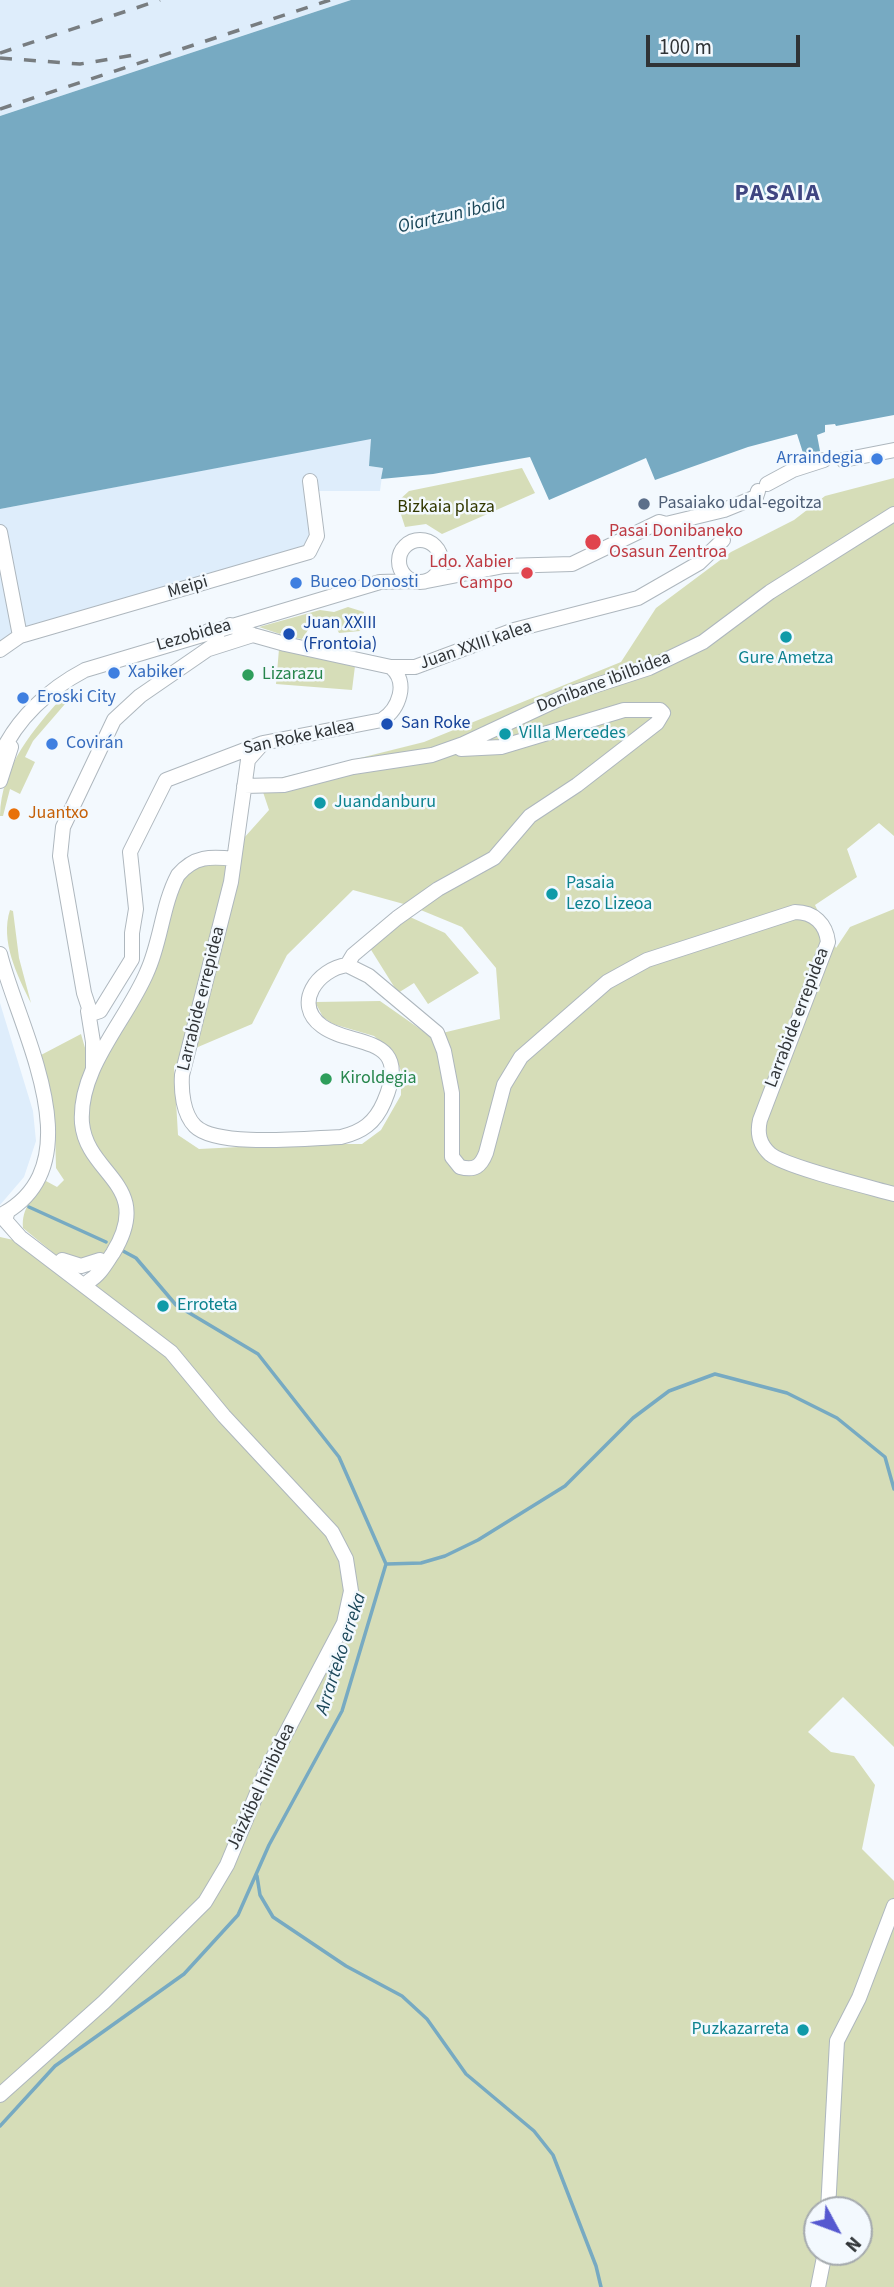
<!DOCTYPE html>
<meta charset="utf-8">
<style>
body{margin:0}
#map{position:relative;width:894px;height:2287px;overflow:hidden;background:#f3f9fe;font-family:"Source Sans 3",sans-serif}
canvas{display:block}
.north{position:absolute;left:803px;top:2196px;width:70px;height:70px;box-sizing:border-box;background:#f3f9fe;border:2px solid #a5aaae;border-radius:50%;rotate:131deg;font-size:19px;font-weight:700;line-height:28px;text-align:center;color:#303437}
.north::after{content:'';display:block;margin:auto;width:24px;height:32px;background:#5659d0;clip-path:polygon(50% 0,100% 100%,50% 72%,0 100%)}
.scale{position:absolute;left:646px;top:35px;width:154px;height:32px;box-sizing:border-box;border:4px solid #303437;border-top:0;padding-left:9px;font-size:21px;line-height:24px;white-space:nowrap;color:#303437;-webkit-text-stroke:5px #f3f9fe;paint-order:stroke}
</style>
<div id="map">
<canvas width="894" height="2287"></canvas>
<div class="north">N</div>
<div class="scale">100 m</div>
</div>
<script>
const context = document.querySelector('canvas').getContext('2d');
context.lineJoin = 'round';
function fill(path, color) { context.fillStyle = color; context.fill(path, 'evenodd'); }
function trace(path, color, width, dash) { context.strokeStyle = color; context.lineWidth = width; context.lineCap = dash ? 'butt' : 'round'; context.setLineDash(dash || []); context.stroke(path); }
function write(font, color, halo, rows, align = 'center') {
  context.font = font + ' "Source Sans 3",sans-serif'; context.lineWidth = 5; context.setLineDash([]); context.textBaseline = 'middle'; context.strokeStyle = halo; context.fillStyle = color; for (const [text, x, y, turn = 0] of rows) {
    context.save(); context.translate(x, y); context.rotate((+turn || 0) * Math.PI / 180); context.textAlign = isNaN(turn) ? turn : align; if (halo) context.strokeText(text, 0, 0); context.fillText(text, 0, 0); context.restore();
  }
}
const built = new Path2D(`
 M 0,0 L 351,0 L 0,116 Z
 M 372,438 L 369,466 L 383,468 L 380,491 L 305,491 L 312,533 L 305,548 L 10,634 L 0,644 L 0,509 Z
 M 0,1003 L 33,1111 L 36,1141 L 24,1177 L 0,1205 Z`);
const green = new Path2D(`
 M 522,468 L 535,493 L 442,534 L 426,524 L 405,527 L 397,502 L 409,491 Z
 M 894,478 L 894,836 L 879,823 L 847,849 L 857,877 L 815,905 L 836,948 L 850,927 L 894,909 L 894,1747 L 843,1697 L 808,1732 L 831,1752 L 854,1756 L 875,1785 L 862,1849 L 894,1881 L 894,2287 L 0,2287 L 0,1237 L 18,1241 L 91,1291 L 94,1263 L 62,1260 L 23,1228 C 21,1208 34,1196 46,1181 L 57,1187 L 64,1180 L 56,1168 L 55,1129 L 41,1055 L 81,1034 L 92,1072 L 145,977 L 172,888 L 194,861 L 226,858 L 269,810 L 260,783 L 424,742 L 621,662 L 656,608 L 731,552 L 794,520 L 825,496 ZM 353,890 L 411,906 L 462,927 L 496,968 L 500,1019 L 430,1036 L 380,1001 L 315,1002 L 323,1017 L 333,1024 L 374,1036 L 393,1052 L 401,1071 L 401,1095 L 381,1130 L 362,1144 L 299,1144 L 199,1149 L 178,1135 L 174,1066 L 198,1047 L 252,1024 L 287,955 ZM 817,2210 L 859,2210 L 859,2252 L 817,2252 Z
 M 348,607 L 364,612 L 360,631 L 339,633 L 335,625 L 310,627 L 302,639 L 295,638 L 295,634 L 282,631 L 280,634 L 259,627 L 320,610 L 334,612 Z
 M 279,649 L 355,666 L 352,690 L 276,684 Z
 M 65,694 L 65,704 L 33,741 L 12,783 L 25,757 L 35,762 L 20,794 L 10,789 L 3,816 L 0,816 C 1,766 33,730 65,694 Z
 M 10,910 L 13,911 L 19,958 L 31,1003 C 17,975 0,941 10,910 Z
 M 410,917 L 445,933 L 479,973 L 428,1004 L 414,983 L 398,993 L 368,945 Z`);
const water = new Path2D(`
 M 351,0 L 894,0 L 894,415 L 836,426 L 835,424 L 825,425 L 825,432 L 817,435 L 820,451 L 804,456 L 797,434 L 748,447 L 655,480 L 646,458 L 549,500 L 530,457 L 433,474 L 381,479 L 383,468 L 369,466 L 371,439 L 0,509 L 0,116 Z`);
const stream = new Path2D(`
 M 29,1207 L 106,1242
 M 387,1564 L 421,1563 L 445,1556 L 478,1540 L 565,1486 L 633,1418 L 669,1391 L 715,1374 L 787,1393 L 837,1418 L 885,1457 L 894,1489
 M 257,1876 L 260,1895 L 273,1917 L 346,1966 L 402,1996 L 427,2019 L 466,2074 L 534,2131 L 553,2155 L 596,2266 L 601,2287
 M 0,2126 L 55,2066 L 184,1974 L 238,1915 L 269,1845 L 342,1711 L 386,1564 L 339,1457 L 258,1354 L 176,1305 L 136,1258 L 123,1251`);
const minor = new Path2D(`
 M 843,460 L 894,450
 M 767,484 L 793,470 L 824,460
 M 0,532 L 20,636
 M399 561a21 21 0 1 1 42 0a21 21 0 1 1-42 0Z
 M 427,581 L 504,566 L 572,564 L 659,522 L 666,524 L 724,510 L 756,497 L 758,491
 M 230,625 L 253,635 L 285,644 L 391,667 L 415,667 L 514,630 L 638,598 L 699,563 L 723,540
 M 208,631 L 217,637 L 214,645 L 140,696 L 114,720 L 63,827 L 60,856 L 84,993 L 91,1014 L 100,1011 L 132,959 L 132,933 L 136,909 L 130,852 L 166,780 L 263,743 L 382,720 C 399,709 409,682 391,667
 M 209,649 L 253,635
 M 0,650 L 20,636 L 309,552 L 317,536 L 310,481
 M 263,743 L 248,760 L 231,882 L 182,1075 C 181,1091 183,1114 195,1126 C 217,1148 309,1138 341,1137 C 362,1132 375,1123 384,1102 C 414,1033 351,1048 322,1026 C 292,1004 318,969 347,965 L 369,976 L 437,1033 L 444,1051 L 452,1093 L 452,1157 L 460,1167 C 475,1171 481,1166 486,1153 L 504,1085 L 521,1057 L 607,982 L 647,960 L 795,912 C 814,912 826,924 828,942 L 760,1120 C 757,1133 759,1144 770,1154 C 786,1167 869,1187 894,1194
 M 0,756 C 17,718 49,689 85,670 L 380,582 L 413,581
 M 0,781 L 11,747
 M 244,786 L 284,785 L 353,767 L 432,755 L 463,744 L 572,693 L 649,668 L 703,642 L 770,592 L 894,514
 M 0,954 C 18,1028 98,1164 1,1215
 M 347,965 L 353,955 L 397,918 L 438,889 L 494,858 L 530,816 L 577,785 L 657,723 L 663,713 L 660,710 L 624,710 L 501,747 L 461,749
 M 88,1011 L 93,1042 L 93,1068
 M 62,1260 L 81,1266 L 100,1260
 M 89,1281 C 100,1275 106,1263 113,1253 C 155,1184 87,1176 82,1123 C 78,1068 127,1020 147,972 C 161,942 162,905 178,875 C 194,856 211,856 234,859
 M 0,2095 L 104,2002 L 205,1902 L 227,1865 L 267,1769 L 344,1623 L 351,1591 L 346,1559 L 332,1532 L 224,1416 L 171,1352 L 20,1237 L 5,1220 L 8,1211
 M 828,2210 L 837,2041 L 859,1998 L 894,1906
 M 818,2287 L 825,2252`);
const rail = new Path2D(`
 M 0,53 L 160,0
 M 0,58 L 80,64 L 140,54
 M 0,109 L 330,0`);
const markers = [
 [877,459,7,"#3f7fe0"],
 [644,504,7,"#5c6f8a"],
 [593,542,9,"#e0444e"],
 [527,573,7,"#e0444e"],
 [296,583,7,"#3f7fe0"],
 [289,634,7,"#1a4fb4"],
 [786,637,7,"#0f9aa8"],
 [114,673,7,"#3f7fe0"],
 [248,675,7,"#2e9e5b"],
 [23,698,7,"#3f7fe0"],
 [387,724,7,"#1a4fb4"],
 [505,734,7,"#0f9aa8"],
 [52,744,7,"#3f7fe0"],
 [320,803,7,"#0f9aa8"],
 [14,814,7,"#e8710a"],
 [552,894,7,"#0f9aa8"],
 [326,1079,7,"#2e9e5b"],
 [163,1306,7,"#0f9aa8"],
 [803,2030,7,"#0f9aa8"]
];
const shopNames = [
 ["Arraindegia",863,459,"right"],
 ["Buceo Donosti",310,583],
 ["Xabiker",128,673],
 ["Eroski City",37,698],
 ["Covirán",66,744]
];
const serviceNames = [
 ["Pasaiako udal-egoitza",658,504]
];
const parkNames = [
 ["Bizkaia plaza",446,508]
];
const healthNames = [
 ["Pasai Donibaneko",609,532],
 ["Osasun Zentroa",609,553],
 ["Ldo. Xabier",513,563,"right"],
 ["Campo",513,584,"right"]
];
const streetNames = [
 ["Meipi",188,588,-16],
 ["Lezobidea",194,636,-16],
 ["Juan XXIII kalea",476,646,-19],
 ["Donibane ibilbidea",604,683,-21],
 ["San Roke kalea",299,738,-12],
 ["Larrabide errepidea",202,999,-76],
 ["Larrabide errepidea",798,1018,-69],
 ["Jaizkibel hiribidea",262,1787,-65]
];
const transitNames = [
 ["Juan XXIII",303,624],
 ["(Frontoia)",303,645],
 ["San Roke",401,724]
];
const cultureNames = [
 ["Gure Ametza",786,659,"center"],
 ["Villa Mercedes",519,734],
 ["Juandanburu",334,803],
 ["Pasaia",566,884],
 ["Lezo Lizeoa",566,905],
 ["Erroteta",177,1306],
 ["Puzkazarreta",789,2030,"right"]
];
const leisureNames = [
 ["Lizarazu",262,675],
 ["Kiroldegia",340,1079]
];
const foodNames = [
 ["Juantxo",28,814]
];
const waterNames = [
 ["Oiartzun ibaia",452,216,-13],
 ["Arrarteko erreka",342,1654,-72]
];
const districtNames = [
 ["PASAIA",778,195]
];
fill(built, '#deedfb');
fill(green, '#d6ddb8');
fill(water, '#77aac2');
trace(stream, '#77aac2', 3.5);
trace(minor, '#aeb7be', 16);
trace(minor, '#fff', 14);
trace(rail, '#787d80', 3.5, [12, 12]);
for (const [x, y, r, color] of markers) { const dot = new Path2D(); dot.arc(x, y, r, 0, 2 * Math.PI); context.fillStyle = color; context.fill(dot); trace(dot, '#f3f9fe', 2.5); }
write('18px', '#366cbe', '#f3f9fe', shopNames, 'left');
write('18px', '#4e5e75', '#f3f9fe', serviceNames, 'left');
write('18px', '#323800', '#f3f9fe', parkNames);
write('18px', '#be3a42', '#f3f9fe', healthNames, 'left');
write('18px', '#303437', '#f3f9fe', streetNames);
write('18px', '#164399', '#f3f9fe', transitNames, 'left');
write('18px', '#0d838f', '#f3f9fe', cultureNames, 'left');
write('18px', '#27864d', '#f3f9fe', leisureNames, 'left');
write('18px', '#c56008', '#f3f9fe', foodNames, 'left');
write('italic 19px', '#1b4759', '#f3f9fe', waterNames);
context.letterSpacing = '2px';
write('bold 24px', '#3f4581', '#f3f9fe', districtNames);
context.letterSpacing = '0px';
</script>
